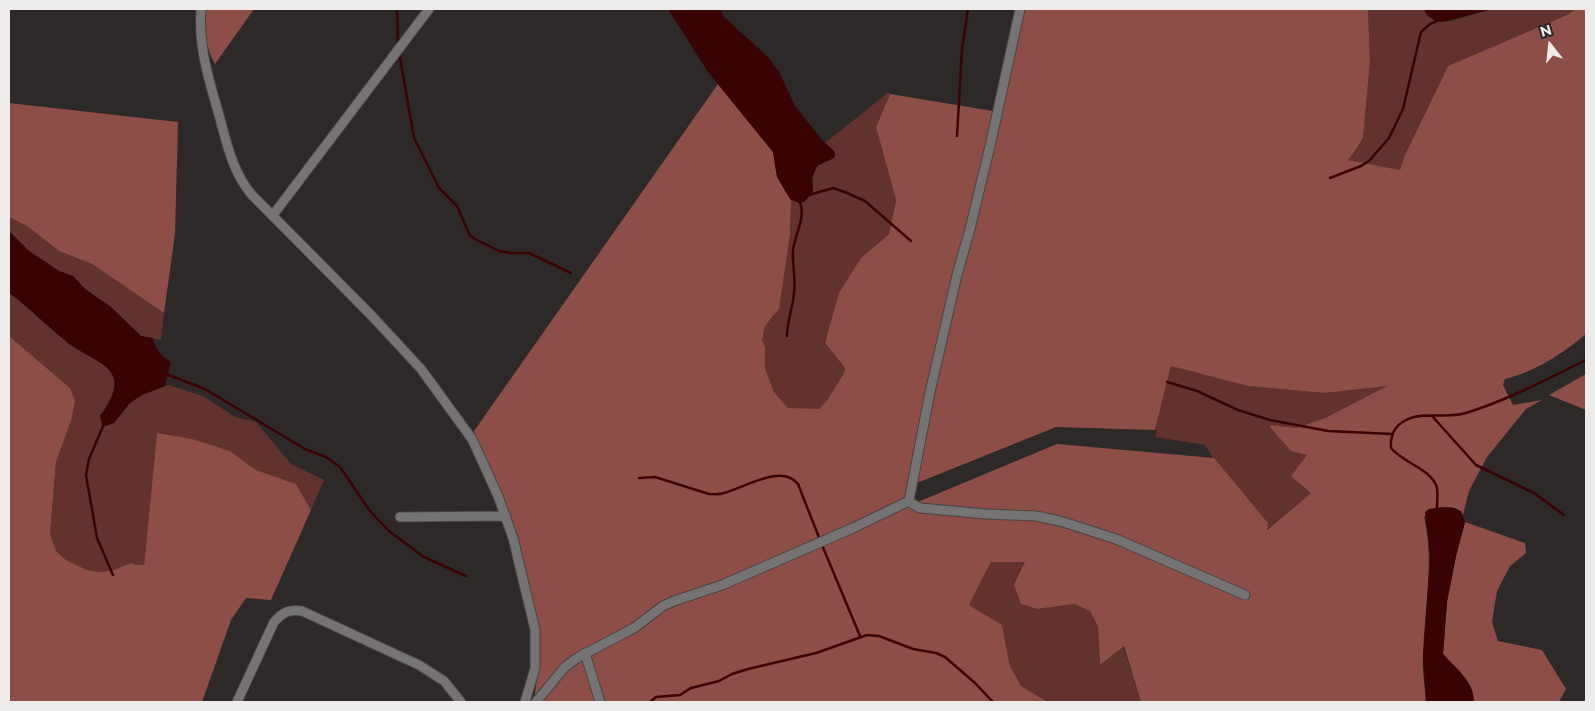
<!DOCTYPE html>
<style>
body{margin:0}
#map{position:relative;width:1595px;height:711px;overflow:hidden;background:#2d2928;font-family:Montserrat,sans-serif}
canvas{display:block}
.frame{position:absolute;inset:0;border:10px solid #eeebeb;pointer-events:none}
.north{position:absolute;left:1525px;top:20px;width:50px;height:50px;-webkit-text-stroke:4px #2d2928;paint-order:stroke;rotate:344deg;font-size:14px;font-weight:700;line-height:20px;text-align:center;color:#eeebeb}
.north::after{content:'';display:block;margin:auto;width:18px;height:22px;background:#eeebeb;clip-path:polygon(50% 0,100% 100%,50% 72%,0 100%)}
</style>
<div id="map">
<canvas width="1595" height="711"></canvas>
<div class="frame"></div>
<div class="north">N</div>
</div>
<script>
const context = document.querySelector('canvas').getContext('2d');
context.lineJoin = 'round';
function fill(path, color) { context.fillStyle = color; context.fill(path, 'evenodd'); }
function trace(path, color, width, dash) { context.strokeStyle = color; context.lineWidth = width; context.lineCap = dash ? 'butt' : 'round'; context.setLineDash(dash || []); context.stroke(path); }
const green = new Path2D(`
 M 1368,9 L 1424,9 L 1426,14 L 1448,22 L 1492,9 L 1575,9 L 1569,14 L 1448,66 L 1404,157 L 1400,170 L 1347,160 L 1355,151 L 1363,138 L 1370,62 Z
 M 889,92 L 890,94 L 876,127 L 896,200 L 889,234 L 861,258 L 825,343 L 845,368 L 844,373 L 828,399 L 819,409 L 791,409 L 788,408 L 774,392 L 765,368 L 765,348 L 762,340 L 765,326 L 774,316 L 781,292 L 790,235 L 791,200 L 804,202 L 813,192 C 813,175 811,165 831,160 L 834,151 L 825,143 Z
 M 9,217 L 27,226 L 59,251 L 92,264 L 164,313 L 161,340 L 141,336 L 111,307 L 85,289 L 73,276 L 59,271 L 29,251 L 9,231 Z
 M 9,293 C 30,308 48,327 68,343 C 79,352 101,360 110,370 C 121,385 108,404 100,416 L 114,423 L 130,403 L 138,397 L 168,385 L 203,396 L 235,417 L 256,422 L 291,464 L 324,480 L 311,510 L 296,484 L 256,470 L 230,451 L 157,433 L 144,565 L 136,565 L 131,563 L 114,570 L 101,572 L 87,570 L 66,560 L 56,551 L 50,534 L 56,462 L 71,421 L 70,388 L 9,336 Z
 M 1171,366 L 1248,386 L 1324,393 L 1389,385 L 1325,418 L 1296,428 L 1271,425 L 1307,455 L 1311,493 L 1266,530 L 1268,523 L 1213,458 L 1205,445 L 1155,437 L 1157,430 L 1155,430 Z
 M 991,562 L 1025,562 L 1037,609 L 1074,604 L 1090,611 L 1098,627 L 1100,665 L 1123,646 L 1141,702 L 1048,702 L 1021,686 L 1010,666 L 1002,625 L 969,605 Z`);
const forest = new Path2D(`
 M 205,9 L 254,9 L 215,64 C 206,48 202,27 205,9 Z
 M 1015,9 L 1368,9 L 1370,62 L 1363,138 L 1355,151 L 1348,160 L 1400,170 L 1404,157 L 1448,66 L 1569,14 L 1575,9 L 1586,9 L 1586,334 C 1564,353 1534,372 1505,379 L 1503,385 L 1513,405 L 1542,400 L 1526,409 L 1487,457 L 1469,491 L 1463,515 C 1454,500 1436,510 1424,517 C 1435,563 1424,609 1423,656 C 1422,671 1425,687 1426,702 L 1141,702 L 1124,646 L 1100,665 L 1098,627 L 1090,611 L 1074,604 L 1037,609 L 1021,604 L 1014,585 L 1025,562 L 991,562 L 969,605 L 1002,625 L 1010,666 L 1021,686 L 1048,702 L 534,702 L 539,661 L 522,564 L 474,431 L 718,84 L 773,152 L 777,177 L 791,200 L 790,235 L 779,309 L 765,326 L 762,340 L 765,347 L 765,368 L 774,392 L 788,408 L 819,409 L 828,399 L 844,373 L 845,368 L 825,343 L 839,293 L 861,258 L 889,234 L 896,200 L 876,127 L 890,94 L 993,111 ZM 1171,366 L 1248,386 L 1324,393 L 1387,386 L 1325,418 L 1296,428 L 1271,425 L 1270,427 L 1291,451 L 1307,455 L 1291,476 L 1311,493 L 1267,530 L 1268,523 L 1214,458 L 1057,444 L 913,504 L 917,483 L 1056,427 L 1155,430 Z
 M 9,103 L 178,122 L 175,234 L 164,313 L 92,264 L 59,251 L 27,226 L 9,217 Z
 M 9,336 L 70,388 L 75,401 L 71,421 L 56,462 L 50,534 L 56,551 L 66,560 L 87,570 L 101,572 L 114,570 L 131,563 L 136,565 L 144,565 L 157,433 L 192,439 L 230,451 L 256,470 L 296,484 L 311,510 L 271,600 L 246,598 L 231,620 L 202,702 L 9,702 Z
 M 1586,374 L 1586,410 L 1549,395 Z
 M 1465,522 L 1525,543 L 1526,553 L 1510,566 L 1497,591 L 1492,622 L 1498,641 L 1542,650 L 1566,689 L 1559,702 L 1474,702 C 1474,681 1456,669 1443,654 L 1447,602 L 1456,556 Z`);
const water = new Path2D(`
 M 668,9 L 720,9 L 724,17 L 768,57 L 779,72 L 795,106 L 823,141 L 834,151 L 835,155 L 834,158 L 817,166 L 812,178 L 813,192 L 804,202 L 799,203 L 790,199 L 777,177 L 773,152 L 708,72 Z
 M 1424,9 L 1492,9 L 1443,22 C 1434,22 1427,17 1424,9 Z
 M 9,231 L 29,251 L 59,271 L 73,276 L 85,289 L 111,307 L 141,336 L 153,338 C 155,350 161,356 171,362 L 165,386 L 142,395 L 130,403 L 114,423 L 106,426 L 102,425 L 100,416 C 109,405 121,385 110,371 C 101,360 79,352 68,343 C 48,327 30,308 9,293 Z
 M 1442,507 L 1454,508 L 1461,511 L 1465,522 L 1456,556 L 1447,602 L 1443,654 C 1456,669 1474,681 1474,702 L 1426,702 L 1423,656 L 1430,556 L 1425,512 L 1429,509 Z`);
const stream = new Path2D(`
 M 397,9 L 398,46
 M 399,52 L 414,138 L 439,188 L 457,206 L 469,234 L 473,238 L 499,251 L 510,253 L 529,253 L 571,273
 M 957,136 L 962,49 L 968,9
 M 1330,178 L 1361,166 L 1369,161 L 1389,138 L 1403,109 L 1421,32 L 1430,24 L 1439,20
 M 809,195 L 833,188 L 847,193 L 865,201 L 911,241
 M 787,336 C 787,321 793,308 794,293 C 796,279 792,264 793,250 C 795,233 807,217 799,200
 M 166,374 L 205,389 L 305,449 L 326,457 L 340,467 L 370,511 L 390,532 L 424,557 L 466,576
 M 1167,382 L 1197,391 L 1238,410 L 1270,420 L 1328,431 L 1392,434
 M 1432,416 L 1476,465 L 1534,493 L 1564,515
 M 104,424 L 89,459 L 86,475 L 97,538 L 113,575
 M 639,478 L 655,477 L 709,494 C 714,494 719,495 724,493 C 744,488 782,463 798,484 L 820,540
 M 1437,509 C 1437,502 1438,494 1437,488 C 1432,469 1403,463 1391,448 C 1390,435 1394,426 1406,420 C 1424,411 1447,419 1466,413 C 1508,400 1547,379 1586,360
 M 822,545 L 860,636
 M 650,702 L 656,697 L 680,695 L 691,688 L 719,681 L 732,674 L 748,669 L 816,653 L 867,635 L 879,636 L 913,649 L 936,653 L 945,657 L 975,683 L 993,702`);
const minor = new Path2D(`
 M 201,9 C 198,46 209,80 219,115 C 227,144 232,170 251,194 L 371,315 L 421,369 L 472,439 L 498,496 L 513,538 L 535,630 L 535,668 L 525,702
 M 1020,9 L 990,146 L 970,229 L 957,275 L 930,392 L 909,501 L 911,503 L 920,508 L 986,514 L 1036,516 L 1060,521 L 1116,539 L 1245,595
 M 273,215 L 429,9
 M 400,517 L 506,516
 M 585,653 L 600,702
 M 237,702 L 274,622 C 283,612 289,609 302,611 L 419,665 L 444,681 L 461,702
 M 536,702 L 565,667 L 577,658 L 634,628 L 663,606 L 674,601 L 722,585 L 853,528 L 909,501`);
fill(green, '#62332e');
fill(forest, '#8c4e47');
fill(water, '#390203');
trace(stream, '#390203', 2.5);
trace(minor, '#484443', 11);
trace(minor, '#757373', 9);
</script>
